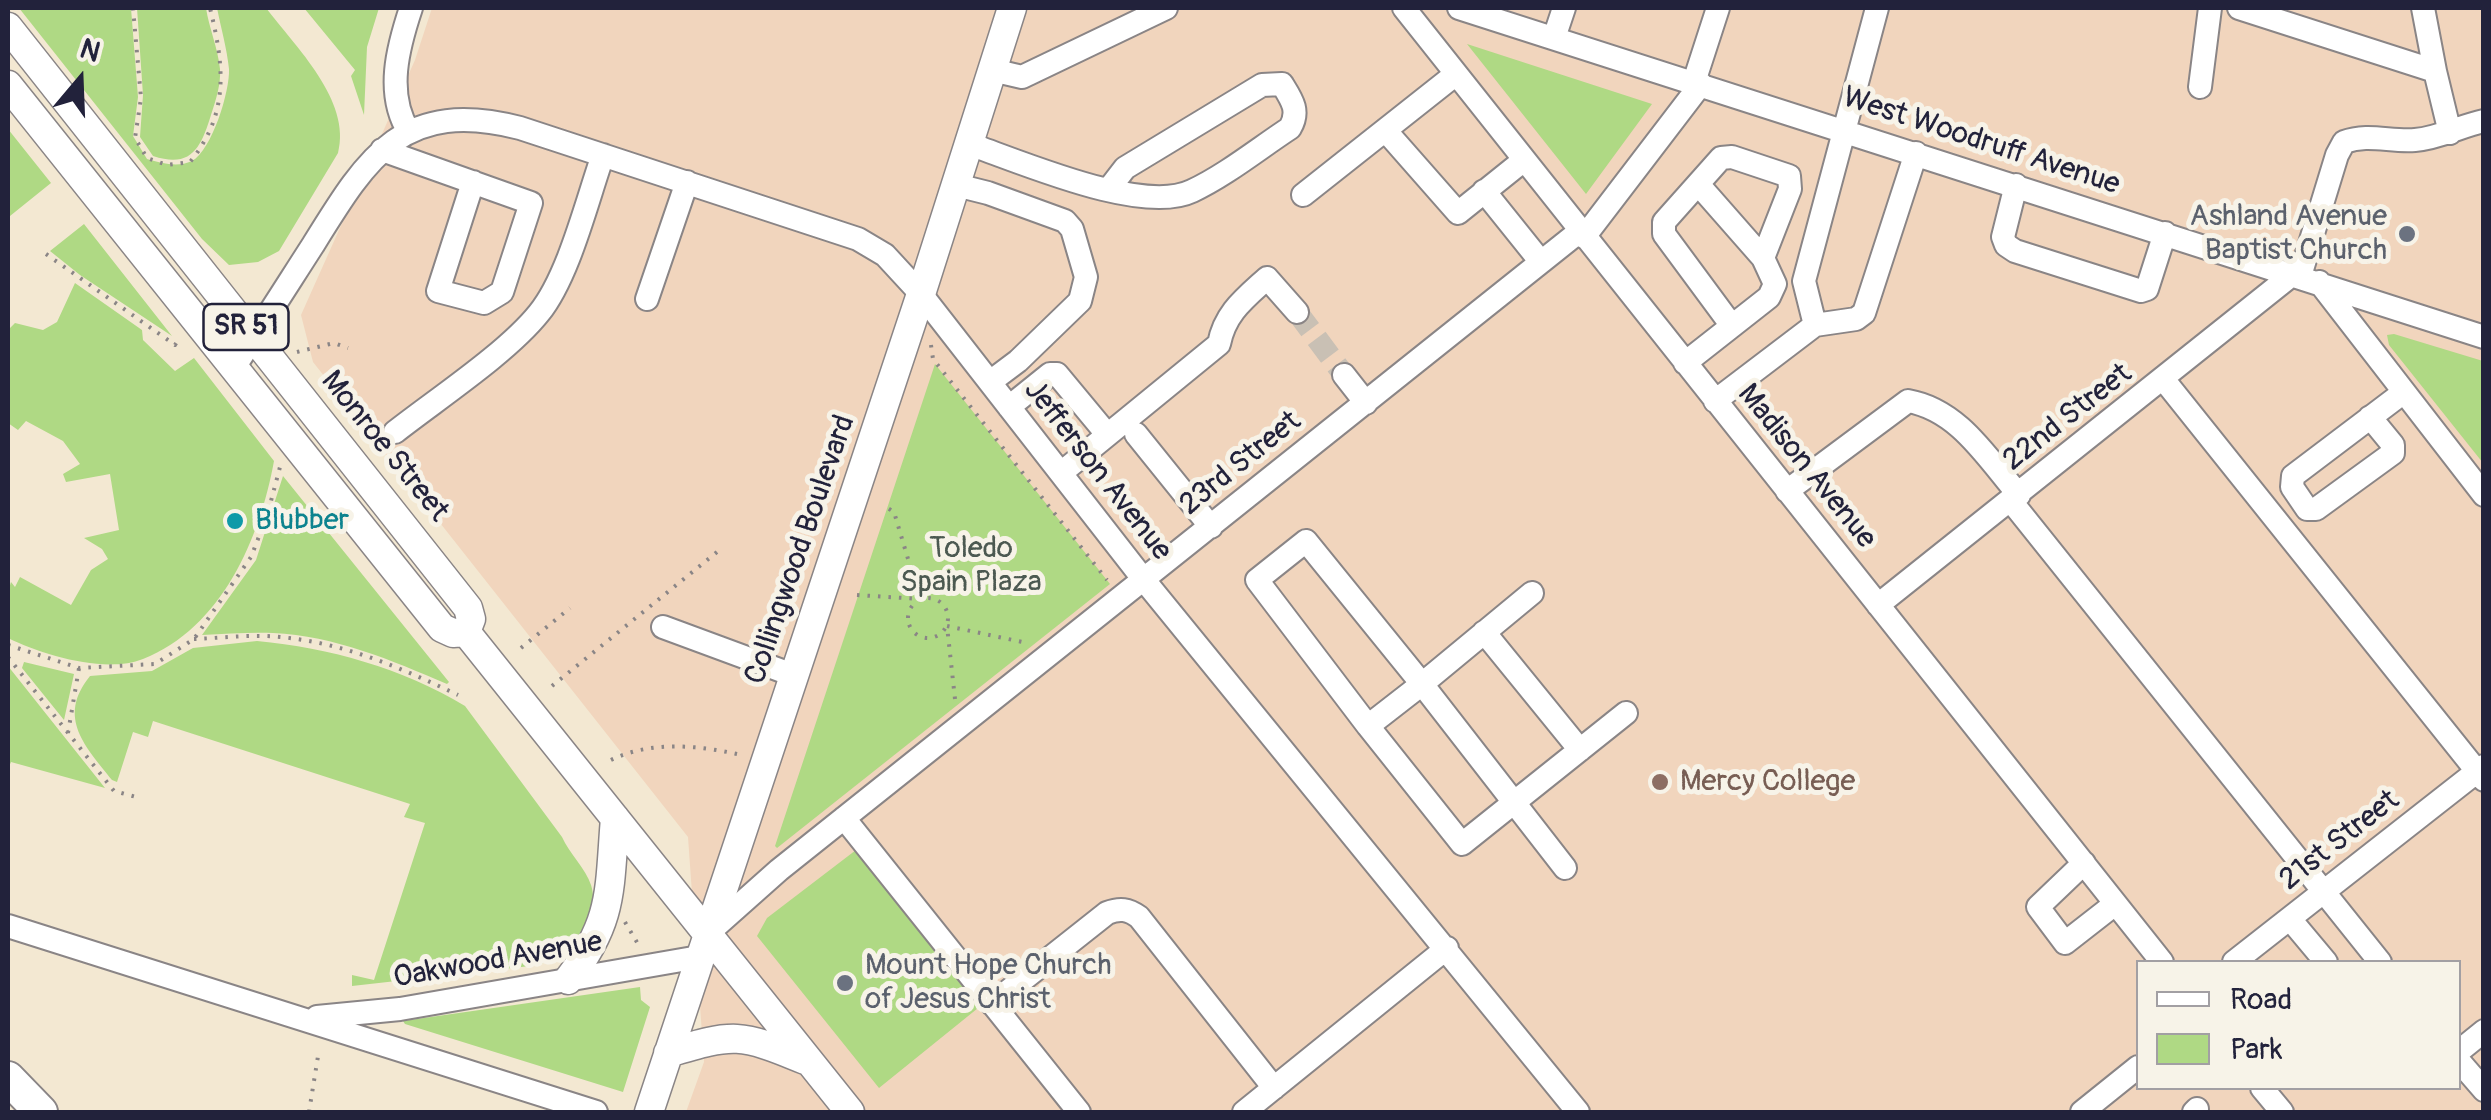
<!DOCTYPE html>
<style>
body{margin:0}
#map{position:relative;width:2491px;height:1120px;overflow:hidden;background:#f3e8d2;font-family:Pangolin,sans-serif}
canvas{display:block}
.frame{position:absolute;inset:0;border:10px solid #22223b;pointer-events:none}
.legend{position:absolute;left:2136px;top:960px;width:325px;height:130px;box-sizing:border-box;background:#f7f3e8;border:2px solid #a29fa3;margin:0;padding:12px 18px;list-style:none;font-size:30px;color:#22223b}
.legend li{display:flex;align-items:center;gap:20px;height:50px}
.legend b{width:50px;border:2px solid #a29fa3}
.north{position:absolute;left:30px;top:30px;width:100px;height:100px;-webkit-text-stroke:8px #f7f3e8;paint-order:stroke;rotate:19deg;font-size:28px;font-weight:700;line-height:40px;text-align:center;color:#22223b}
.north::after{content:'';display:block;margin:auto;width:35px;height:45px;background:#22223b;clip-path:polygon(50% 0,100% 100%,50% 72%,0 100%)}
</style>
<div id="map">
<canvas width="2491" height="1120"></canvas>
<div class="frame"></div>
<ul class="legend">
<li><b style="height:12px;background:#fff"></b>Road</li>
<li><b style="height:28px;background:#afd984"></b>Park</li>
</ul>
<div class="north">N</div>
</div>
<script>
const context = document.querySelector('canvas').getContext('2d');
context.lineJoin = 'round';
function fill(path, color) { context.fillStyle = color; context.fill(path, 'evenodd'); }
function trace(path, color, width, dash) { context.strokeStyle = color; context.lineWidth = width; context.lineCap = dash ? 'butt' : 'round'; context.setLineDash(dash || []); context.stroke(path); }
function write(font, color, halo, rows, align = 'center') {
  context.font = font + ' Pangolin,sans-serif'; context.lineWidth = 10; context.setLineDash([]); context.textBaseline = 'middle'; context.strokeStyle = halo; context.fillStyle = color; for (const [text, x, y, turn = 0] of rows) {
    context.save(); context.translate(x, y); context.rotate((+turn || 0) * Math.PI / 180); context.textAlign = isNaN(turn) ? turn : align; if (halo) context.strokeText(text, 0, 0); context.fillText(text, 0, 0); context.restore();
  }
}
const built = new Path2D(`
 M 432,8 L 2483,8 L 2483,1112 L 686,1112 L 704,1062 L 688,837 L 313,362 L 301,315 L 415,60 ZM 2138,962 L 2458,962 L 2458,1088 L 2138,1088 Z`);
const green = new Path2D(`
 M 19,8 L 131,8 L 138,97 L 133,136 L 147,159 C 162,163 177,168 192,161 C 212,150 230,91 229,69 C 227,49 221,28 217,8 L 266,8 C 295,46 352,101 338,153 L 279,251 L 258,262 L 229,265 L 202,239 Z
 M 137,8 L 206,8 C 209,28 218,48 220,69 C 221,84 216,100 211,115 C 201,147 192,169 153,156 L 140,137 L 143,95 Z
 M 304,8 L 379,8 L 367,47 L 364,115 L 351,76 L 355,70 Z
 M 1467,44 L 1652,104 L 1586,194 Z
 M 8,129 L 51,183 L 10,216 L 8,214 Z
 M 84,224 L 172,336 L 80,275 L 50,251 Z
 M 75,283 L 142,330 L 143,340 L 175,371 L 194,358 L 274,461 C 260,538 222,628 143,659 C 105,674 43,655 8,638 L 8,592 L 11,582 L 15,587 L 20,577 L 71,605 L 91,570 L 108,559 L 102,549 L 84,538 L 119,530 L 110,474 L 66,482 L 63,474 L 80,464 L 63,441 L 26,421 L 18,430 L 8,423 L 8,330 L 15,323 L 43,330 L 57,322 Z
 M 2394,334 L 2483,361 L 2483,463 L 2389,345 L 2387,335 Z
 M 935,364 L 1110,584 L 777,848 L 775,846 Z
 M 283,476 L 449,682 L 447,684 C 391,660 335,636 273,633 C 250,632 226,634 202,635 L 256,560 Z
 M 257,641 C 330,648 402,668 465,706 L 562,837 C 569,853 586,869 591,885 C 602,920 568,953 539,965 L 352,986 L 352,975 L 374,980 L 425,823 L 404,817 L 410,804 L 153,721 L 148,737 L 133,732 L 117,782 L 112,780 C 86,747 56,718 90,676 L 152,671 L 193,648 Z
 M 24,662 L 74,674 L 64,720 L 22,668 Z
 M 8,666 L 105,788 L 11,762 L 8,769 Z
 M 856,850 L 983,1004 L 879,1088 L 757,936 L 767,918 Z
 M 640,987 L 641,1000 L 650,1007 L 623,1092 L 405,1024 L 403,1021 Z`);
const minorTunnel = new Path2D(`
 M 1297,312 L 1344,375`);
const path = new Path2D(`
 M 133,8 L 141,98 L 135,138 L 147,158 L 167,165 L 190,162 C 230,113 224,65 210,8
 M 46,254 L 175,345 L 179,339
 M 931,345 L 933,359 L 1107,580
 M 297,352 L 334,343 L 348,348
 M 857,595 L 920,599 L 894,512 L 886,507
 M908 618a20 20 0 1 1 40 0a20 20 0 1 1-40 0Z
 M 194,639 C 222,638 252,634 280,637 C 345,643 401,668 458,695
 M 8,645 L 79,668 L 155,664 L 194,639 L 251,557 L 267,516 L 280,467
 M 521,648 L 570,608
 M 8,657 L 114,791 L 136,797
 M 552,686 L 717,552
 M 955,699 L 947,626 L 1027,643
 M 68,733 L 79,668
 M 611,760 C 650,741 696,745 737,754
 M 625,922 L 638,944
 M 309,1112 L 319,1050`);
const minor = new Path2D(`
 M 1404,8 L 2162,962
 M 1459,8 L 2484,337
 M 1877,8 L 1804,281 L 1815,325 L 1856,319 L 1864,313 L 1916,153
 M 2239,8 L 2435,71 L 2450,133
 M 2423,8 L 2435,71
 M 1554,38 L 1564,8
 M 992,70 L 1022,77 L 1166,8
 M 1694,82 L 1718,8
 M 2200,87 L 2210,8
 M 1385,130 L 1458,213 L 1524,160
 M 409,132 C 385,94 398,47 411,8
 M 969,144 C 1022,162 1142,215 1192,191 C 1226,175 1258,149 1290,128 C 1300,111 1292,100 1282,84 L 1262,85 L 1125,168 L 1108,190
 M 382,150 L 531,203 L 502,292 L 484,303 L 438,291 L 473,182
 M 1698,184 L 1763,258
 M 956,185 L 988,193 L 1065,221 L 1072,229 L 1086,277 L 1080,301 L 1018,361 L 990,382
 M 2016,185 L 2003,237 L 2006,245 L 2015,251 L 2141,291 L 2147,289 L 2165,233
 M 1484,191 L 1541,262
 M 1303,195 L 1456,74
 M 1584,237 L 1701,84
 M 2300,276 L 2337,155 L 2344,142 C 2368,133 2390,142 2415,140 C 2440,138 2460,126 2484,121
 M 2319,282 L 2484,495
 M 647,299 L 687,182
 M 1685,363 L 1769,297 L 1775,284 L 1763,258 L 1790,189 L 1789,176 L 1732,157 L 1721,158 L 1664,222 L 1664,234 L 1732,326
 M 233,369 C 260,328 286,287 313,245 C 368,156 403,98 520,128 L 858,239 L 885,255 L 921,294 L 1144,580 L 1578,1112
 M 1344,375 L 1366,403
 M 2164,380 L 2484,780
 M 1715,401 L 1815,325
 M 1009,407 L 1050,374 L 1057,374 L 1106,433
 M 2370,417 L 2393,445 L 2393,453 L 2316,509 L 2307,509 L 2292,487 L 2293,476 L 2404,392
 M 395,432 C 437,399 507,353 539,313 C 569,276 587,200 603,155
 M 1136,434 L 1211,527
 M 1061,473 L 1219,344 C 1225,313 1244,299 1267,278 L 1297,312
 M 1787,491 L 1908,401 C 1959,410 1987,458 2019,495
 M 2011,501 L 2380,962
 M 1306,541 L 1422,684 L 1368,726 L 1257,580 Z
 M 1532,593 L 1422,684 L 1565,868
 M 1878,605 L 2293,274
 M 663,627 L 793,675
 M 1484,632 L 1580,750
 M 1368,726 L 1462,844 L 1626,713
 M 844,818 L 1079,1112
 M 2084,863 L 2038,907 L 2065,943 L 2115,904
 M 2290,919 L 2326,962
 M 8,926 L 596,1112
 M 707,934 L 779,870 L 1580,231
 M 2234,962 L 2484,766
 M 992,1004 L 1107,913 C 1120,908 1128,909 1139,917 L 1274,1088
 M 317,1017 L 400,1009 L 699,957
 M 2458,1052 L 2484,1031
 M 2458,1060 L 2484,1090
 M 2262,1088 L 2282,1112
 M 1244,1112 L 1447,948
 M 2082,1112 L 2138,1067
 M 2194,1112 L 2197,1109`);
const major = new Path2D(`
 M 8,27 L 468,608 L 471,619 L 466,632
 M 8,85 L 442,628 L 453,633 L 466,632
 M 466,632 L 850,1112
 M 568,980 C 614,920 609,891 615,818
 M 668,1053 C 735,1033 739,1033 805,1060
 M 649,1112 L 921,294 L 1012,8`);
const highway = new Path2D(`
 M 8,1078 L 41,1112`);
const markers = [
 [2407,234,10,"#6b7280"],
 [235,521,10,"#0f9aa8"],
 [1660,782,10,"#8d6e63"],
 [845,983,10,"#6b7280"]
];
const shields = [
 [246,327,85]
];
const shieldNames = [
 ["SR 51",246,327]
];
const streetNames = [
 ["West Woodruff Avenue",1981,142,18],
 ["22nd Street",2068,418,-38],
 ["Monroe Street",384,447,51],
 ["23rd Street",1241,464,-39],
 ["Madison Avenue",1806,467,51],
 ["Jefferson Avenue",1097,471,52],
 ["Collingwood Boulevard",801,550,-71],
 ["21st Street",2340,841,-38],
 ["Oakwood Avenue",498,961,-10]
];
const worshipNames = [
 ["Ashland Avenue",2387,217],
 ["Baptist Church",2387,251],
 ["Mount Hope Church",865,966,"left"],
 ["of Jesus Christ",865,1000,"left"]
];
const cultureNames = [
 ["Blubber",255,521]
];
const parkNames = [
 ["Toledo",971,549],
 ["Spain Plaza",971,583]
];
const educationNames = [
 ["Mercy College",1680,782]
];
fill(built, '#f1d5bd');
fill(green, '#afd984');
trace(minorTunnel, '#c9c0b4', 22, [22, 11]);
trace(minor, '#8a8586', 26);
trace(major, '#8a8586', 31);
trace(highway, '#8a8586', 36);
trace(path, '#8a8586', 4, [2.5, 8]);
trace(minor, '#fff', 22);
trace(major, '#fff', 28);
trace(highway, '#fff', 32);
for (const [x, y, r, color] of markers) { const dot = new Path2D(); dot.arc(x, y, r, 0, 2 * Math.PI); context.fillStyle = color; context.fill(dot); trace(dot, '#f7f3e8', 4); }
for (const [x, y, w] of shields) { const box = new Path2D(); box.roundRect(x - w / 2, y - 23, w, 46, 8); context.fillStyle = '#f7f3e8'; context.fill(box); trace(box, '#22223b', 2.5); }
write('bold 28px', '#22223b', null, shieldNames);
write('30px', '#22223b', '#f7f3e8', streetNames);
write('30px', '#5b616d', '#f7f3e8', worshipNames, 'right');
write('30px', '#0d838f', '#f7f3e8', cultureNames, 'left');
write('30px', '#4c5951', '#f7f3e8', parkNames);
write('30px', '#785e54', '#f7f3e8', educationNames, 'left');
</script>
